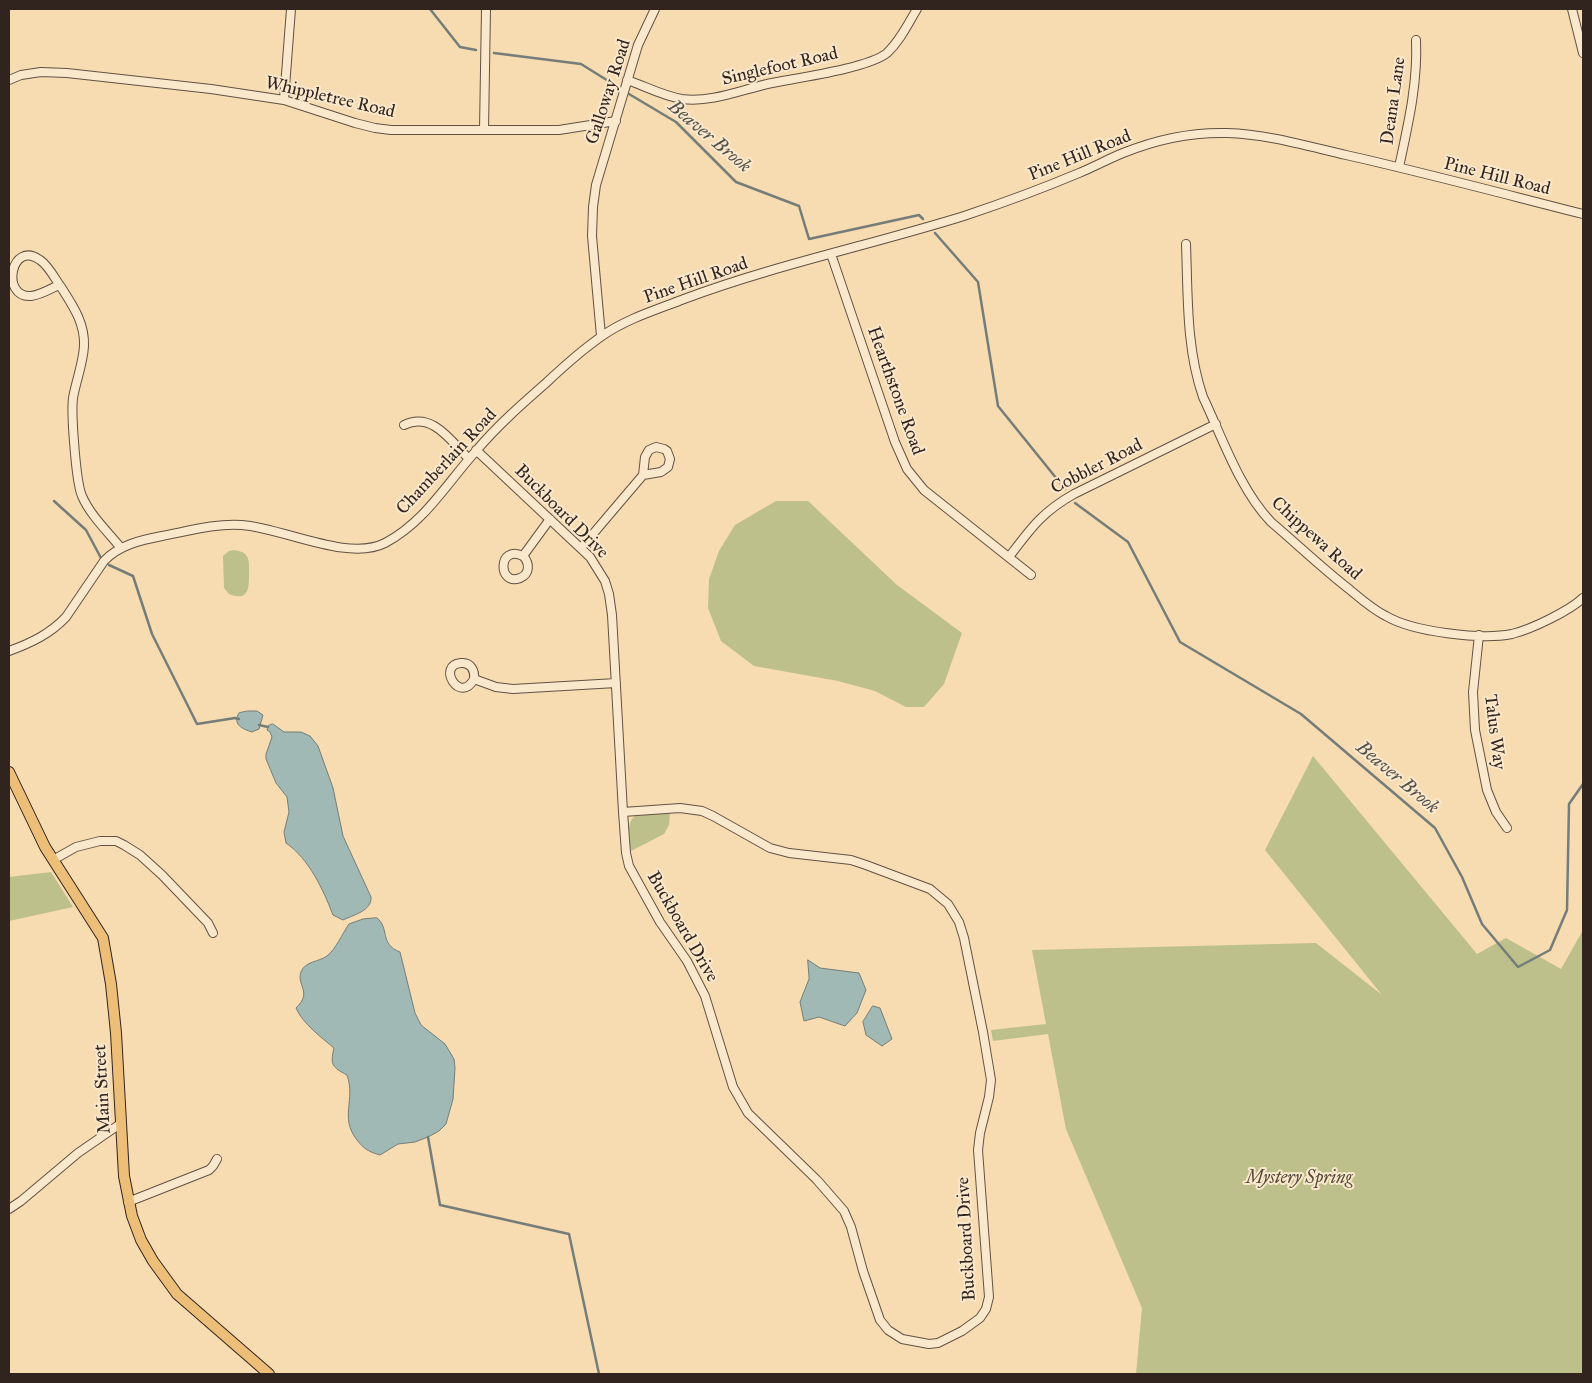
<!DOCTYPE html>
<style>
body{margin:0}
#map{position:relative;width:1592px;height:1383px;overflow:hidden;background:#f7dbb1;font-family:"IM FELL Great Primer",serif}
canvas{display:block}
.frame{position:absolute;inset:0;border:10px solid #31241f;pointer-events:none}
</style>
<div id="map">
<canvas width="1592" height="1383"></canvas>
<div class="frame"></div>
</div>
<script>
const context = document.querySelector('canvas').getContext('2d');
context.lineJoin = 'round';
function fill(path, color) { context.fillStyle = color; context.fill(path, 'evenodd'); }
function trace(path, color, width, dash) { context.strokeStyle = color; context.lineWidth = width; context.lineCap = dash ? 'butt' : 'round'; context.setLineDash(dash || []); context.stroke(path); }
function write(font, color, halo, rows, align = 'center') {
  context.font = font + ' "IM FELL Great Primer",serif'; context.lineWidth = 4; context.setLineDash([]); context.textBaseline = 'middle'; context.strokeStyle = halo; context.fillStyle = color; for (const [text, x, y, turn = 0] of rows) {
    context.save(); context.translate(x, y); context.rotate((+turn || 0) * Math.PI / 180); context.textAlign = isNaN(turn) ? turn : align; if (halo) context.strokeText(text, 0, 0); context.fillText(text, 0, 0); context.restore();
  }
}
const green = new Path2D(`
 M 776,501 L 808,501 L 897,585 L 962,633 L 944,684 L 924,707 L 906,707 L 875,691 L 838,681 L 754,666 L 721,641 L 708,608 L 709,579 L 719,551 L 735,525 Z
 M 234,550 C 238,551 242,551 245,554 C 250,559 249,566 249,573 C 249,588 249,602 229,594 L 224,588 L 223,556 L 229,551 Z
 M 1313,756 L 1477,954 L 1506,938 L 1561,969 L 1583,930 L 1583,1374 L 1136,1374 L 1142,1308 L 1066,1129 L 1048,1034 L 993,1041 L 991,1030 L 1046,1024 L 1032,950 L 1316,943 L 1382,995 L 1265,850 Z
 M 670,813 L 669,825 L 664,834 L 631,851 C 630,840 625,824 635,816 Z
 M 51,872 L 73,907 L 9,921 L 9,877 Z`);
const water = new Path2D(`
 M 248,711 L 257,711 L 263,715 L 259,729 L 252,732 C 242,729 232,724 239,713 Z
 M 273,724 L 284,732 L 301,732 L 310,736 L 318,746 L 333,788 L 343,836 L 371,897 C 372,911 353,915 343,920 L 333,915 C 323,889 309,859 286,843 L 284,832 L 289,812 L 287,797 L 276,783 L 266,759 L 266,754 L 272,737 L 270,732 L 267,730 L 268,726 Z
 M 377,918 C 390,928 379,944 400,952 L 415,1013 L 421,1025 L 445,1044 L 454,1059 L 455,1068 L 453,1099 L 446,1124 L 439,1131 L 428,1137 L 415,1142 L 398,1144 L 380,1155 C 369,1152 364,1149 357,1140 C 339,1117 356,1100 347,1075 C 332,1067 330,1065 334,1048 C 321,1037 303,1024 296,1008 C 313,992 296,985 301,972 C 305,961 319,962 327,956 C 336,949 342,934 349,924 L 363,919 Z
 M 808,960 L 820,968 L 859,973 L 866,990 L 857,1013 L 845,1026 L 819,1017 L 804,1021 L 800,1002 L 809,979 Z
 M 873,1006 L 880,1008 L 892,1039 L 882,1046 L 866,1035 L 863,1022 Z`);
const stream = new Path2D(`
 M 430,9 L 460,47 L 476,50
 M 494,53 L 581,64 L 618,87
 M 629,94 L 676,122 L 736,182 L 799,206 L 809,239 L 919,215 L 923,219
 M 935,233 L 978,282 L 998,406 L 1065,489
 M 54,501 L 86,530 L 101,558
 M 1075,503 L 1128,542 L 1180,642 L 1301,714 L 1435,828 L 1462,877 L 1482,924 L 1518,967 L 1550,950 L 1567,910 L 1569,804 L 1583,784
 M 109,565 L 133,576 L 152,634 L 197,724 L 235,718 L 239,719
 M 259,725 L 268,727
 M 428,1137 L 440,1205 L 569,1234 L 599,1374`);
const minor = new Path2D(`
 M 1572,9 L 1583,53
 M 9,80 L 21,75 L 41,72 L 67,73 L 211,89 L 284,100 L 355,123 L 375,128 L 391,130 L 559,130 L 616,121
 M 627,80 C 645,86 663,96 682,99 C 712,103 743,89 772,83 C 797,78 869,68 887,53 C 900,41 908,24 917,9
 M 284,100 L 291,9
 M 484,130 L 486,9
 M 1399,167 C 1408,125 1418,83 1416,40
 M 1186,244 C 1188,295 1186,348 1203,397 C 1222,437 1240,490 1271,522 C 1297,544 1322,568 1349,589 C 1361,599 1372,609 1386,616 C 1413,632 1481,640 1512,634 C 1532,629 1569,611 1583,598
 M 831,254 L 895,442 L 907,469 L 924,490 L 1031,575
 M 59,285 C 50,289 40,295 31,296 C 0,298 11,239 40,260 C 49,266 55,279 61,287 C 73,306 85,323 84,346 C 83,364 76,381 73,398 C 71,414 76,483 82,496 C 90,515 108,532 121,548
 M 601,336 L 592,236 L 593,207 L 596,185 L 638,45 L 655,9
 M 404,425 C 432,411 451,441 469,459
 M 476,450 L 590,557 L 605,581 L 609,594 L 612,615 L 623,812 L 680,808 L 702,811 L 713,816 L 770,848 L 789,853 L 851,860 L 866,865 L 930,889 L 948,904 L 959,922 L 964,938 L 983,1032 L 991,1080 L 989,1097 L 980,1133 L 978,1150 L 989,1297 L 986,1309 L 980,1318 L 962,1331 L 938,1343 L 929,1344 L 902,1339 L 888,1330 L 880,1320 L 863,1271 L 851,1227 L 844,1211 L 817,1180 L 748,1113 L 733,1087 L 705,996 L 687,961 L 660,922 L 629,866 L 626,853 L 623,812
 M 581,548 L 643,475 L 645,457 L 649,450 L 656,447 L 664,449 L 667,451 L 670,459 L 668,467 L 661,472 L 643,475
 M 523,556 C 530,563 530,574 520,578 C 498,587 497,544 523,556 L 550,519
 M 1009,557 C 1031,528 1042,512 1074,494 L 1216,424
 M 1479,635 L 1473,692 L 1475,730 L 1487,790 L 1496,812 L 1507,828
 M 9,651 C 31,643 50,634 66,617 L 104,561 C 119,545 141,540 162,536 C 188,531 216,523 242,525 C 283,528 348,562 385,543 C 425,522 447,483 476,451 C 497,426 522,404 546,383 C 564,366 582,350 602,336 C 626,319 656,310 684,299 C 775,265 871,245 964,216 C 1003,203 1041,189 1079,173 C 1094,167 1108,159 1123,153 C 1155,140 1192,132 1227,133 C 1267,134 1307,146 1346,155 C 1426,173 1504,194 1583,214
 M 474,679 C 460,705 436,665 461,663 C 471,662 475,671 474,679 L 496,687 L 513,689 L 616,683
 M 53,860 L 76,847 L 100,841 L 116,841 L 124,845 L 140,855 L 162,875 L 208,923 L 213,933
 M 128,1202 L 209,1170 L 213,1166 L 217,1159
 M 9,1209 L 21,1201 L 78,1153 L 120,1124`);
const major = new Path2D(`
 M 9,772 L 45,847 L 103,938 L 111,984 L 116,1033 L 124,1176 L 132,1216 L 141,1240 L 153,1261 L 177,1294 L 269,1374`);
const streetNames = [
 ["Singlefoot Road",780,67,-13],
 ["Galloway Road",609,92,-72],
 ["Whippletree Road",330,98,13],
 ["Deana Lane",1394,101,-82],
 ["Pine Hill Road",1080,156,-22],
 ["Pine Hill Road",1497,177,14],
 ["Pine Hill Road",696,281,-19],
 ["Hearthstone Road",895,391,70],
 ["Chamberlain Road",447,462,-47],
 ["Cobbler Road",1097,467,-27],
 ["Buckboard Drive",561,512,45],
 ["Chippewa Road",1316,539,42],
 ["Talus Way",1494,732,83],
 ["Buckboard Drive",682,927,60],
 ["Main Street",103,1089,-93],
 ["Buckboard Drive",967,1239,-93]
];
const parkNames = [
 ["Mystery Spring",1299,1179]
];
const waterNames = [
 ["Beaver Brook",709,137,40],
 ["Beaver Brook",1397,778,40]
];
fill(green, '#bdc08b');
fill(water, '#a0b9b5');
trace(water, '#747d79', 1);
trace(stream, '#747d79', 2.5);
trace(minor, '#625244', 10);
trace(major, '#31241f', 12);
trace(minor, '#fae8cc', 8);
trace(major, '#ecbe78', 10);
write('18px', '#31241f', '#fae8cc', streetNames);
write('italic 18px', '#544b3a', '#fae8cc', parkNames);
write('italic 19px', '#52514c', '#fae8cc', waterNames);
</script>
